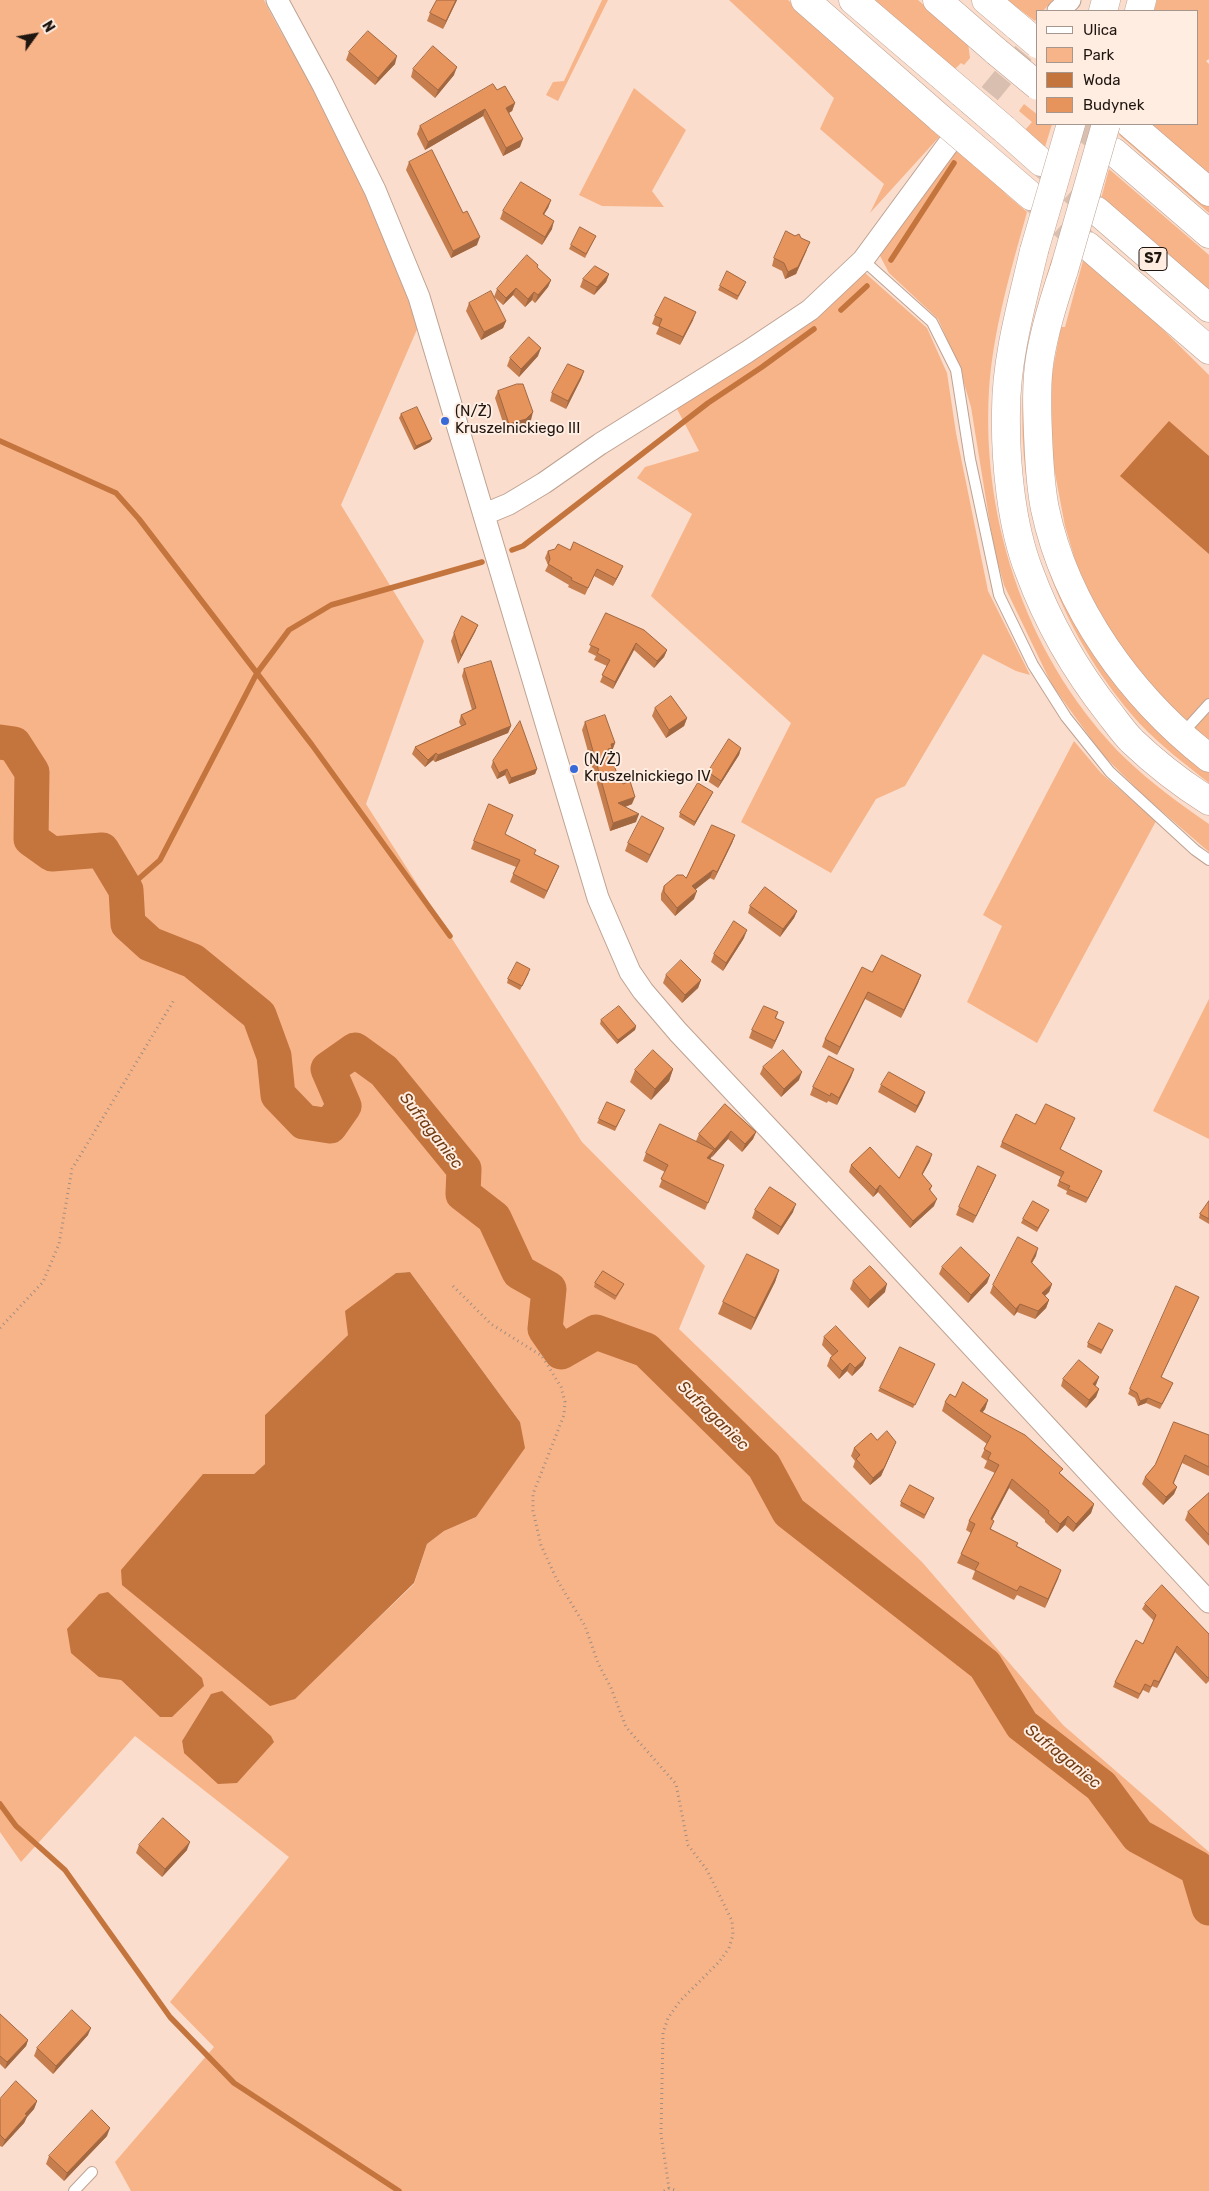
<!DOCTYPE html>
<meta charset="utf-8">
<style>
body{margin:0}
#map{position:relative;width:1209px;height:2191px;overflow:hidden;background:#faddcc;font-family:Rubik,sans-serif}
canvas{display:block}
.legend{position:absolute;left:1036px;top:10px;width:162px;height:115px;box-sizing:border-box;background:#ffede2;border:1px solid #a6978e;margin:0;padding:6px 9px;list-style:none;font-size:15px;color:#201610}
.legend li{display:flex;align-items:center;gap:10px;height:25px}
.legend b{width:25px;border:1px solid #a6978e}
.north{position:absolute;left:10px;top:10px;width:50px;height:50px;-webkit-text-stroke:4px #ffede2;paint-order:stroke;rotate:58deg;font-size:14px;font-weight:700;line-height:20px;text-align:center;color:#201610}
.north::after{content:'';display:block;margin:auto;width:18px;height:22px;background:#201610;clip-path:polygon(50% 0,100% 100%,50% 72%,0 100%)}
</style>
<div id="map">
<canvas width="1209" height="2191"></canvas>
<ul class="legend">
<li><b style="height:6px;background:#fff"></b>Ulica</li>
<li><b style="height:14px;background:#f7b489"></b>Park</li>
<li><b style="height:14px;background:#c4743d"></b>Woda</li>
<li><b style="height:14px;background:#e6935c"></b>Budynek</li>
</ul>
<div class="north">N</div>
</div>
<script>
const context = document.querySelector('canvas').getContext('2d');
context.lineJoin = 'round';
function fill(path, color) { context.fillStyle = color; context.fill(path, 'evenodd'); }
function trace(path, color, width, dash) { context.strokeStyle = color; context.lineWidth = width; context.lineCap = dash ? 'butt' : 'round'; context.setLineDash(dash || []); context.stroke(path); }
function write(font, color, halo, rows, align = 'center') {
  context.font = font + ' Rubik,sans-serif'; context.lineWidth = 4; context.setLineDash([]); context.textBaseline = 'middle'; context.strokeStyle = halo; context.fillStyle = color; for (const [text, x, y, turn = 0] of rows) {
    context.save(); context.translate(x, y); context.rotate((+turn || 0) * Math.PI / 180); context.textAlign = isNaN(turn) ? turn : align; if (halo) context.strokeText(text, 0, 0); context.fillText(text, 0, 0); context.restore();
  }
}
const green = new Path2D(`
 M 0,0 L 264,0 C 279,31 298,59 315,90 C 356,166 390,245 418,327 L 341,505 L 424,641 L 366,804 L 582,1142 L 705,1266 L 679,1329 L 922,1562 L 1063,1725 L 1209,1852 L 1209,2191 L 131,2191 L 115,2162 L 214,2047 L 170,2002 L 289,1857 L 135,1736 L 21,1862 L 0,1832 ZM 410,1272 L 520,1422 L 476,1517 L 444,1531 L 427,1544 L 414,1584 L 295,1698 L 203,1474 L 254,1474 L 265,1464 L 265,1415 L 348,1335 L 396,1273 ZM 121,1680 L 172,1717 L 160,1717 ZM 211,1694 L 184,1753 L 182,1741 Z
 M 602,0 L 608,0 L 558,101 L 546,95 L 553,82 L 564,81 Z
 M 729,0 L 788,0 L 898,96 L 940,136 L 870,213 L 884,184 L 820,129 L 834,98 Z
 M 871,0 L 918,0 L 968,43 L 970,58 L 964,65 L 961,63 L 953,71 Z
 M 1002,0 L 1053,0 L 1043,11 L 1038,11 L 1038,17 L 1035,21 L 1011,3 Z
 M 1157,0 L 1209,0 L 1209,59 L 1206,61 L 1209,64 L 1209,181 L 1141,124 L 1198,124 L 1198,11 L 1154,11 Z
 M 634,88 L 686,130 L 652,191 L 664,207 L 602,206 L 579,195 Z
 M 1024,104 L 1038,115 L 1038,124 L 1052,124 L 1045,147 L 1025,130 L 1032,122 L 1019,111 Z
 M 1121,127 L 1209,202 L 1209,213 L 1119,135 Z
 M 956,150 L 994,180 L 1007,195 L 1027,212 C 1011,270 993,330 989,390 C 981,524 1029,663 1126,759 C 1151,783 1180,804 1209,824 L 1209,852 L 1143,795 L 1102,754 L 1052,685 L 1004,585 L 994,549 L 971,407 L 959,366 L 938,319 L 889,273 L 878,252 Z
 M 1109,169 L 1209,255 L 1209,292 L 1101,199 Z
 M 1084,257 L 1128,295 L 1209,375 L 1209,746 L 1154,696 L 1102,621 L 1076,563 L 1065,526 L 1051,452 L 1052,374 L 1061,327 L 1065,327 Z
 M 1052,258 L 1056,263 L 1039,333 L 1053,563 L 1209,771 L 1209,783 C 1185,764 1161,746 1140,724 C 1056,630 1013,506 1024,380 C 1027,339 1040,297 1052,258 Z
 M 864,272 L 927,328 L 947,373 L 956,433 L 988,591 L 1030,675 L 1016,671 L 983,654 L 905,786 L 876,799 L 831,873 L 741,822 L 791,723 L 651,596 L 692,514 L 637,478 L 645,467 L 699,451 L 675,405 Z
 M 1074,741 L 1101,773 L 1156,821 L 1037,1043 L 967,1002 L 1002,926 L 983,915 Z
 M 1209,999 L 1209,1139 L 1153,1111 Z`);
const water = new Path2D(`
 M 1169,421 L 1209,456 L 1209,554 L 1120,476 Z
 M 410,1272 L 520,1422 L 525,1448 L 476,1517 L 444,1531 L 427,1544 L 414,1583 L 295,1699 L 270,1706 L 122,1585 L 121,1570 L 203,1474 L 254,1474 L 265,1464 L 265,1415 L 348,1335 L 345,1311 L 396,1273 Z
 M 108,1592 L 202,1678 L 204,1686 L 172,1717 L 160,1717 L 121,1680 L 99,1677 L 71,1653 L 67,1629 L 99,1594 Z
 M 222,1691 L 271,1736 L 274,1742 L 237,1783 L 218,1784 L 184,1753 L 182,1741 L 211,1694 Z`);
const stream = new Path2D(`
 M 891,260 L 954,163
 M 841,310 L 867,286
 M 0,441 L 116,493 L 139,519 L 312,745 L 450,936
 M 512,550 L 523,546 L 708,403 L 762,367 L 814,329
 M 126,890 L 160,860 L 257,673 L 289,630 L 331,605 L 482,562
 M 0,1804 L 16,1826 L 65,1870 L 170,2017 L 234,2083 L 399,2191`);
const river = new Path2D(`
 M 0,742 L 14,744 L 32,772 L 31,839 L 52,854 L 102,850 L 126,890 L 128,924 L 150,944 L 193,961 L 259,1015 L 274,1056 L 278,1095 L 304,1122 L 330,1126 L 344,1106 L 328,1069 L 355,1050 L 384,1071 L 464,1169 L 463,1194 L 494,1218 L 519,1272 L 549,1289 L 545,1329 L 561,1352 L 596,1332 L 646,1350 L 764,1466 L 789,1512 L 985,1665 L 1022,1725 L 1101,1786 L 1138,1836 L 1197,1868 L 1209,1908`);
const minorTunnel = new Path2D(`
 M 949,143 L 1038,35`);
const motorwayTunnel = new Path2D(`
 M 1081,124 L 1114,152
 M 1041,162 L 1097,211
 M 1031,196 L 1088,246`);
const path = new Path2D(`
 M 453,1286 L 491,1324 L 542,1356 L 561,1387 L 565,1402 L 564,1415 L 533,1494 L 533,1511 L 541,1545 L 556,1578 L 585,1626 L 598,1663 L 611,1688 L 626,1727 L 676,1784 L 688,1845 L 707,1870 L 732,1921 L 733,1935 L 729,1948 L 719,1962 L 680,2001 L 668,2018 L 663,2033 L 661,2135 L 669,2188 L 678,2191
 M 0,1328 L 43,1282 L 59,1244 L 72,1169 L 174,1000
 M 664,2191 L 669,2188`);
const service = new Path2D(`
 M 863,260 L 932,322 L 956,370 L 970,459 L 999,595 L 1033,665 L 1066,717 L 1110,772 L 1195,850 L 1209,860
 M 1181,735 L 1209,704
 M 74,2191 L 92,2172`);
const minor = new Path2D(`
 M 277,0 L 323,85 L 375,190 L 419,297 L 598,898 L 630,972 L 643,991 L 678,1032 L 868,1234 L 1209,1602
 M 1058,11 L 1070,0
 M 485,514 L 509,504 L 544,483 L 600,444 L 747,352 L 810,310 L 863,260 L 949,143`);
const motorway = new Path2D(`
 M 805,0 L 941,119
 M 853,0 L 962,93
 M 937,0 L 997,52
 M 986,0 L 1018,27
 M 1103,11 L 1106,0
 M 1139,11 L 1142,0
 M 1130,124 L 1209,192
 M 1004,129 L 1041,162
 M 1114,152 L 1209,234
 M 982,154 L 1031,196
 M 1097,211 L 1209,308
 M 1088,246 L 1209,350
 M 1034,251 C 1022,303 1006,358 1006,411 C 1005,460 1011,525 1029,571 C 1048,623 1076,671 1110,714 C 1117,723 1124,733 1132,741 C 1155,763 1182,784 1209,801
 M 1064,270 C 1054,299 1045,328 1040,358 C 1036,383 1037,409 1038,434 C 1039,459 1040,485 1045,509 C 1066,608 1131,697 1209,758`);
const motorwayBridge = new Path2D(`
 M 1018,27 L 1038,44
 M 997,52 L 1038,86
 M 962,93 L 1004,129
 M 941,119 L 982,154
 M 1034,251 L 1071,124
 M 1064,270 L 1106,124`);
const wall = new Path2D(`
 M 437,0 L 457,0 L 443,29 L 427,21 L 430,13 Z
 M 349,52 L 395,64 L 375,85 L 346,60 Z
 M 413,69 L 454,75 L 435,98 L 411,77 Z
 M 497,90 L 515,103 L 512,111 L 509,113 L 520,147 L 503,156 L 483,116 L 425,150 L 417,134 L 420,126 Z
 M 409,162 L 463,213 L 477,245 L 451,258 L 406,170 Z
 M 551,200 L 548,208 L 544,214 L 552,229 L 542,245 L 500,219 L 503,211 Z
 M 596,236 L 585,258 L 569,249 L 571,245 Z
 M 807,250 L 796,274 L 785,279 L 782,271 L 772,266 L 774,258 Z
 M 537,268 L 551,280 L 548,287 L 535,303 L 532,300 L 525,307 L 513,295 L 503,305 L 494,297 L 497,289 Z
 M 609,274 L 606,282 L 594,295 L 580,287 L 583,279 Z
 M 745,285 L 737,300 L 718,290 L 720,286 Z
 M 469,303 L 506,321 L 503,328 L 481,340 L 466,311 Z
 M 655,316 L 693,320 L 680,345 L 656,334 L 659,327 L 652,324 Z
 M 538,356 L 519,377 L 507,366 L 510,358 Z
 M 584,371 L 581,379 L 566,409 L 550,401 L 552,393 Z
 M 498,391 L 531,420 L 523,426 L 506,432 L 495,398 Z
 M 401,414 L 432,439 L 430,442 L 414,450 L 399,418 Z
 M 570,550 L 623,566 L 620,573 L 613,586 L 594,576 L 585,595 L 568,587 L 569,585 L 545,571 L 548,565 L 545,558 L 548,551 Z
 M 606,613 L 667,650 L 664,657 L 654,668 L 634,650 L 613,689 L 600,682 L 607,666 L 594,660 L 596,656 L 588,652 Z
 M 478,625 L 475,632 L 458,664 L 451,641 L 454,633 Z
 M 464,669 L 511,726 L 508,733 L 435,762 L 433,760 L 425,767 L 412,754 L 415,747 L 461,726 L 459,722 L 461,715 L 472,710 L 462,676 Z
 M 655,708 L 687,718 L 684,726 L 666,738 L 652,716 Z
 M 585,722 L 615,743 L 610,755 L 618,776 L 623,784 L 632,804 L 625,807 L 636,822 L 610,831 L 582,730 Z
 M 741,748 L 739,755 L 718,788 L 706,780 L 708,772 Z
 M 493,761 L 537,769 L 535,774 L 509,784 L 505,775 L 497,779 L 491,767 Z
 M 713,792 L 711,796 L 694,826 L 679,817 L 680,813 Z
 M 664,828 L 661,835 L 647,863 L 625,851 L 628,843 Z
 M 505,834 L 534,854 L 559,866 L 544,899 L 510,882 L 516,867 L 471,849 L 474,841 Z
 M 735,835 L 732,843 L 714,880 L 710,878 L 695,889 L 694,899 L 675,916 L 661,900 L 661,894 L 664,886 L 686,878 Z
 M 750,906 L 797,911 L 794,918 L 780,937 L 748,913 Z
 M 744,938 L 723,971 L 711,962 L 714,954 Z
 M 872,972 L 921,975 L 918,983 L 901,1018 L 865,999 L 837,1055 L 822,1047 L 825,1039 Z
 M 529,973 L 520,990 L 507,983 L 508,979 Z
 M 666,975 L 701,980 L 698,988 L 682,1003 L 663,983 Z
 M 778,1012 L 776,1018 L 781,1030 L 772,1049 L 749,1038 L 752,1030 Z
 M 601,1020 L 636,1026 L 635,1030 L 617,1044 L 600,1024 Z
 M 763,1067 L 799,1080 L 781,1097 L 760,1074 Z
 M 673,1069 L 669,1081 L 651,1100 L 630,1082 L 635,1070 Z
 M 854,1069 L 851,1077 L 837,1105 L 828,1101 L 827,1103 L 810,1095 L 813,1087 Z
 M 881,1085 L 925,1092 L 922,1100 L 915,1113 L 878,1092 Z
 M 725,1104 L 756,1132 L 753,1139 L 742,1152 L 728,1139 L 712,1157 L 712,1156 L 710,1159 L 724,1165 L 705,1210 L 659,1187 L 665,1172 L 643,1161 L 646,1153 L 696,1141 L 699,1134 Z
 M 623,1114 L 615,1131 L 597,1123 L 599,1119 Z
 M 1073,1123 L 1060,1150 L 1102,1171 L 1086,1203 L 1066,1194 L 1067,1191 L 1057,1186 L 1061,1177 L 1000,1147 L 1002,1142 L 1035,1124 Z
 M 930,1161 L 922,1175 L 932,1186 L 930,1191 L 934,1206 L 910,1228 L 878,1192 L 873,1197 L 849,1172 L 851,1165 L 899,1178 Z
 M 996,1175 L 993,1182 L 973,1223 L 956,1215 L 959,1207 Z
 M 1209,1202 L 1209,1224 L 1199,1218 L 1200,1214 Z
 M 755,1210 L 793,1212 L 778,1235 L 752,1218 Z
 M 1047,1214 L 1037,1232 L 1021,1223 L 1023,1219 Z
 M 1036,1256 L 1032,1263 L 1052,1284 L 1049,1292 L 1045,1296 L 1049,1300 L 1046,1308 L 1035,1319 L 1017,1312 L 1014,1316 L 990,1293 L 993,1285 Z
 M 942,1267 L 990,1275 L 987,1283 L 968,1303 L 939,1274 Z
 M 779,1270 L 775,1282 L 751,1330 L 718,1314 L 723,1302 Z
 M 853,1281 L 885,1292 L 868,1308 L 850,1289 Z
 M 595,1283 L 624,1284 L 622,1288 L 615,1300 L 594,1287 Z
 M 1199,1297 L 1161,1377 L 1171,1388 L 1160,1409 L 1146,1403 L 1138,1406 L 1135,1398 L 1128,1394 L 1130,1389 Z
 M 1113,1330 L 1101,1354 L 1087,1347 L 1088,1343 Z
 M 824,1337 L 863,1365 L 852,1376 L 847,1371 L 839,1379 L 827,1366 L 830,1358 L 832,1356 L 822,1345 Z
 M 935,1364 L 913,1408 L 878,1391 L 880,1388 Z
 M 1099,1377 L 1095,1386 L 1099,1389 L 1096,1397 L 1086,1408 L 1061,1386 L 1063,1379 Z
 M 955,1397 L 988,1400 L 985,1409 L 982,1412 L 1061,1474 L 1094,1504 L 1091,1513 L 1073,1532 L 1065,1525 L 1057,1533 L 1045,1522 L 1045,1520 L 1009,1488 L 992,1520 L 991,1529 L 1018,1543 L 1017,1546 L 1061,1570 L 1045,1608 L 1017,1595 L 1014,1600 L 972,1579 L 975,1571 L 957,1563 L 961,1554 L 971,1533 L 966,1530 L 969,1521 L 995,1473 L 984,1468 L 987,1461 L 981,1457 L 987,1444 L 942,1411 L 945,1402 Z
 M 1209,1435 L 1209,1476 L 1182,1463 L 1174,1483 L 1177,1487 L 1174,1494 L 1163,1505 L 1142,1484 L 1145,1477 L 1155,1465 Z
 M 877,1440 L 893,1449 L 881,1476 L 870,1485 L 853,1467 L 855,1461 L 851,1456 L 854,1448 Z
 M 1209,1493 L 1209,1546 L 1185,1520 L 1188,1512 Z
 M 934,1498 L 924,1519 L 900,1506 L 901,1502 Z
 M 1145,1604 L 1209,1634 L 1209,1681 L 1206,1684 L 1175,1652 L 1157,1688 L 1152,1686 L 1149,1693 L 1143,1690 L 1138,1699 L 1113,1687 L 1115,1682 L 1143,1644 L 1154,1621 L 1142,1609 Z
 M 139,1845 L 187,1850 L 162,1877 L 136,1853 Z
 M 0,2014 L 28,2040 L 26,2046 L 5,2069 L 0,2064 Z
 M 88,2035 L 53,2074 L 34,2056 L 37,2048 Z
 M 0,2099 L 37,2101 L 34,2109 L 27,2117 L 24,2123 L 2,2147 L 0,2146 Z
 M 107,2136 L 64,2181 L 46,2164 L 49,2156 Z`);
const shadedWall = new Path2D(`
 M 456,0 L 457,0 L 443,29 L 446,21 Z
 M 397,56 L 395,64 L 375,85 L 378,78 Z
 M 457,67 L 454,75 L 435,98 L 438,90 Z
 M 515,103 L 512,111 L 503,116 L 506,108 Z
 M 485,109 L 483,116 L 425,150 L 428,142 Z
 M 523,139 L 520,147 L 503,156 L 506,148 Z
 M 551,200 L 548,208 L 540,221 L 543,214 Z
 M 554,221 L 552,229 L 542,245 L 545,237 Z
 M 480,237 L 477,245 L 451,258 L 453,251 Z
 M 810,242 L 796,274 L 785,279 L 788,272 Z
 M 609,274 L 606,282 L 594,295 L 597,287 Z
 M 551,280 L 548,287 L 535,303 L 538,295 Z
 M 516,288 L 513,295 L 503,305 L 506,298 Z
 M 534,292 L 532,300 L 525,307 L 528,299 Z
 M 696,312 L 693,320 L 680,345 L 683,337 Z
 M 506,321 L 503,328 L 481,340 L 484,332 Z
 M 541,348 L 538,356 L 519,377 L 521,369 Z
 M 584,371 L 581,379 L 566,409 L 568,401 Z
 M 533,412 L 531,420 L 523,426 L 506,432 L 509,424 Z
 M 432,439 L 430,442 L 414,450 L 416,446 Z
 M 623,566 L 620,573 L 613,586 L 616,579 Z
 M 478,625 L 475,632 L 458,664 L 461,656 Z
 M 636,643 L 634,650 L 613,689 L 615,682 Z
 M 667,650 L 664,657 L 654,668 L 657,661 Z
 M 687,718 L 684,726 L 666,738 L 669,730 Z
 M 511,726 L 508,733 L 435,762 L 438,755 Z
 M 615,743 L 612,751 L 610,755 L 608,749 L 611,744 Z
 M 741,748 L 739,755 L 718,788 L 721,781 Z
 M 436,753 L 433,760 L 425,767 L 428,760 Z
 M 507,769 L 505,775 L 497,779 L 499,773 Z
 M 537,769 L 535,774 L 509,784 L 511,778 Z
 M 713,792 L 711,796 L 694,826 L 695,822 Z
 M 635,797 L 632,804 L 615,811 L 618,803 Z
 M 639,814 L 636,822 L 610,831 L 613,823 Z
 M 664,828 L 661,835 L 647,863 L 650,855 Z
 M 735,835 L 732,843 L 714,880 L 717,872 Z
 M 559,866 L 556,873 L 544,899 L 547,891 Z
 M 713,870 L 710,878 L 690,894 L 692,886 Z
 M 697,891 L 694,899 L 675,916 L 677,908 Z
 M 797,911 L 794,918 L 780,937 L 783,929 Z
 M 747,930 L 744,938 L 723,971 L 726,963 Z
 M 921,975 L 918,983 L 901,1018 L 904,1010 Z
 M 701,980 L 698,988 L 682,1003 L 685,995 Z
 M 868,992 L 865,999 L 837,1055 L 840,1047 Z
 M 784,1022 L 781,1030 L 772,1049 L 775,1041 Z
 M 636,1026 L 635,1030 L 617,1044 L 618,1040 Z
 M 673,1069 L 669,1081 L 651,1100 L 655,1089 Z
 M 854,1069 L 851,1077 L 837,1105 L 839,1098 Z
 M 802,1072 L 799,1080 L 781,1097 L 784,1089 Z
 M 925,1092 L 922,1100 L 915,1113 L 917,1106 Z
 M 731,1131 L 728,1139 L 712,1157 L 715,1149 Z
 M 756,1132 L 753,1139 L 742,1152 L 745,1144 Z
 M 714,1150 L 711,1158 L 705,1165 L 707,1158 Z
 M 932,1154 L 930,1161 L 919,1181 L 922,1174 Z
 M 1102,1171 L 1100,1176 L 1086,1203 L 1088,1198 Z
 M 996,1175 L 993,1182 L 973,1223 L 976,1216 Z
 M 880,1185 L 878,1192 L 873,1197 L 876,1190 Z
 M 937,1199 L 934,1206 L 910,1228 L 913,1221 Z
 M 796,1204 L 793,1212 L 778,1235 L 781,1227 Z
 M 1038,1248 L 1036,1256 L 1028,1269 L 1031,1262 Z
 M 779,1270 L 775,1282 L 751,1330 L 755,1318 Z
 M 990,1275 L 987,1283 L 968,1303 L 971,1295 Z
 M 887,1284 L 885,1292 L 868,1308 L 870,1300 Z
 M 1052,1284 L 1049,1292 L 1039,1301 L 1042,1293 Z
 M 1199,1297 L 1197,1302 L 1159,1382 L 1161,1377 Z
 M 1049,1300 L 1046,1308 L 1035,1319 L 1038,1311 Z
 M 1020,1304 L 1017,1312 L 1014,1316 L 1016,1309 Z
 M 866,1358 L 863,1365 L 852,1376 L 855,1368 Z
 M 850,1363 L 847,1371 L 839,1379 L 842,1371 Z
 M 1099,1377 L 1096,1385 L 1090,1392 L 1093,1384 Z
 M 1099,1389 L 1096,1397 L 1086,1408 L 1089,1400 Z
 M 1148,1398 L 1146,1403 L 1138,1406 L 1140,1401 Z
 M 988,1400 L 985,1409 L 977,1420 L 980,1411 Z
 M 896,1442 L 893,1449 L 881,1476 L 870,1485 L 873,1478 Z
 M 1012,1479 L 1009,1488 L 988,1528 L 991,1519 Z
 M 1177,1487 L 1174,1494 L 1163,1505 L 1166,1497 Z
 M 1094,1504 L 1091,1513 L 1073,1532 L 1076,1524 Z
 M 1068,1516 L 1065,1525 L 1057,1533 L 1060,1524 Z
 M 1061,1570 L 1058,1579 L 1045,1608 L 1048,1599 Z
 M 1177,1646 L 1175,1652 L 1157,1688 L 1159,1682 Z
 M 190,1842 L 187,1850 L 162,1877 L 165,1869 Z
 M 91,2028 L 88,2035 L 53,2074 L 56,2066 Z
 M 28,2040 L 26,2046 L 5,2069 L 7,2062 Z
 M 37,2101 L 34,2109 L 27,2117 L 24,2123 L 2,2147 L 5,2140 L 25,2114 Z
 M 110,2128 L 107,2136 L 64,2181 L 67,2173 Z`);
const building = new Path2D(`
 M 437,0 L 456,0 L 446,21 L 430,13 Z
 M 368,31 L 397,56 L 378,78 L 349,52 Z
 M 433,46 L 457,67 L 438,90 L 413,69 Z
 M 493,84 L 497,90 L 505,86 L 515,103 L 506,108 L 523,139 L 506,148 L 485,109 L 428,142 L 420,126 Z
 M 432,150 L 463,213 L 467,211 L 480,237 L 453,251 L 409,162 Z
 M 521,182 L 551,200 L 543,214 L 554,221 L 545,237 L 503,211 Z
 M 580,227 L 596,236 L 586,254 L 571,245 Z
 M 786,231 L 795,236 L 799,234 L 801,238 L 810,242 L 798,267 L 788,272 L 784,263 L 774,258 Z
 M 527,255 L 538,265 L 537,267 L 551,280 L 538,295 L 534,292 L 528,299 L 516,288 L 506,298 L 497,289 Z
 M 595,266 L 609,274 L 597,287 L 583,279 Z
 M 727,271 L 746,282 L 738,296 L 720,286 Z
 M 491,291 L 506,321 L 484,332 L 469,303 Z
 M 665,297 L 696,312 L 683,337 L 659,326 L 662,319 L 655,316 Z
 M 529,337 L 541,348 L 521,369 L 510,358 Z
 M 568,364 L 584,371 L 568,401 L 552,393 Z
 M 517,384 L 523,384 L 533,412 L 526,419 L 509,424 L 498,391 Z
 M 417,407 L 432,439 L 416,446 L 401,414 Z
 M 574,542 L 623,566 L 616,579 L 597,569 L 588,588 L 571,580 L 572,578 L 548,564 L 550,559 L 548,551 L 555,549 L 558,544 L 570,550 Z
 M 606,613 L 644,630 L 667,650 L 657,661 L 636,643 L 615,682 L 602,675 L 610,660 L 597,653 L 599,649 L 590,645 Z
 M 462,616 L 478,625 L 461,656 L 454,633 Z
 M 491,661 L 511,726 L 438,755 L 436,753 L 428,760 L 415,747 L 466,724 L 461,715 L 476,708 L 464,669 Z
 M 671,696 L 687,718 L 669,730 L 655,708 Z
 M 605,715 L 615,743 L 611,744 L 612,748 L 608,749 L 618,776 L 621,776 L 623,784 L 630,781 L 635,797 L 618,803 L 639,814 L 613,823 L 585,722 Z
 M 520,721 L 537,769 L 511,778 L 507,769 L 499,773 L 493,761 Z
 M 729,739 L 741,748 L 721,781 L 708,772 Z
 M 698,783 L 713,792 L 695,822 L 680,813 Z
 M 489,804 L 513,815 L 505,834 L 536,850 L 534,854 L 559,866 L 547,891 L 513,874 L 520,860 L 474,841 Z
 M 642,816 L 664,828 L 650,855 L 628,843 Z
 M 712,825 L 735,835 L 717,872 L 713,870 L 692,886 L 697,891 L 677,908 L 664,892 L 664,886 L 677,875 L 683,875 L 686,878 Z
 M 765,887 L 797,911 L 783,929 L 750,906 Z
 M 734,921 L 747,930 L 726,963 L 714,954 Z
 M 882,955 L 921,975 L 904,1010 L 868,992 L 840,1047 L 825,1039 L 862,967 L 872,972 Z
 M 681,960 L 701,980 L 685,995 L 666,975 Z
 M 517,962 L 530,969 L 522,986 L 508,979 Z
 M 619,1006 L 636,1026 L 618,1040 L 601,1020 Z
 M 764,1006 L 778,1012 L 775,1018 L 784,1022 L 775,1041 L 752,1030 Z
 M 653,1050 L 673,1069 L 655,1089 L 635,1070 Z
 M 783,1050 L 802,1072 L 784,1089 L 763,1067 Z
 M 829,1056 L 854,1069 L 839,1098 L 831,1093 L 830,1096 L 813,1087 Z
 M 889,1072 L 925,1092 L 917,1106 L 881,1085 Z
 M 607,1102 L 625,1110 L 616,1127 L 599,1119 Z
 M 725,1104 L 756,1132 L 745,1144 L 731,1131 L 715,1149 L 699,1134 Z
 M 1046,1104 L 1075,1118 L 1060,1149 L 1102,1171 L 1088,1198 L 1068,1189 L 1070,1186 L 1059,1181 L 1064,1172 L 1002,1142 L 1016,1114 L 1035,1124 Z
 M 660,1124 L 714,1150 L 707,1158 L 724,1165 L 708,1203 L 661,1179 L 668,1165 L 646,1153 Z
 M 917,1146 L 932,1154 L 922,1174 L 932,1186 L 929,1189 L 937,1199 L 913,1221 L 880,1185 L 876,1190 L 851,1165 L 870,1147 L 899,1178 Z
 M 978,1166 L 996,1175 L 976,1216 L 959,1207 Z
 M 770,1187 L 796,1204 L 781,1227 L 755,1210 Z
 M 1033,1201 L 1049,1210 L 1038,1228 L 1023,1219 Z
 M 1209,1201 L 1209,1219 L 1200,1214 Z
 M 1018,1237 L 1038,1248 L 1031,1262 L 1052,1284 L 1042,1293 L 1049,1300 L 1038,1311 L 1020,1304 L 1016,1309 L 993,1285 Z
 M 961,1247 L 990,1275 L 971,1295 L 942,1267 Z
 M 747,1254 L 779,1270 L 755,1318 L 723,1302 Z
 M 870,1266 L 887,1284 L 870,1300 L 853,1281 Z
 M 603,1271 L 624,1284 L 616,1296 L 595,1283 Z
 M 1176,1286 L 1199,1297 L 1161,1377 L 1173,1383 L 1162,1404 L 1148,1398 L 1140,1401 L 1137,1393 L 1130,1389 Z
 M 1099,1323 L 1113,1330 L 1102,1350 L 1088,1343 Z
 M 836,1326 L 866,1358 L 855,1368 L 850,1363 L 842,1371 L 830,1358 L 838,1351 L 824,1337 Z
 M 900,1347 L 935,1364 L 915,1405 L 880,1388 Z
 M 1079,1360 L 1099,1377 L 1093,1384 L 1099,1389 L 1089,1400 L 1063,1379 Z
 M 963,1382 L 988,1400 L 980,1411 L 1025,1435 L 1063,1469 L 1059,1473 L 1094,1504 L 1076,1524 L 1068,1516 L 1060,1524 L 1048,1513 L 1049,1511 L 1012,1479 L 991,1519 L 994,1521 L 990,1529 L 1018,1543 L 1016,1546 L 1061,1570 L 1048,1599 L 1020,1586 L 1017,1591 L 975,1570 L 979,1563 L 961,1554 L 975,1524 L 969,1521 L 999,1465 L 988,1459 L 991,1453 L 984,1449 L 991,1436 L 945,1402 L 950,1394 L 955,1397 Z
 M 1174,1422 L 1209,1435 L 1209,1467 L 1185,1455 L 1173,1483 L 1177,1487 L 1166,1497 L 1145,1477 L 1155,1465 Z
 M 887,1431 L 896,1442 L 884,1468 L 873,1478 L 856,1459 L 860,1455 L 854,1448 L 871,1433 L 877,1440 Z
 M 910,1485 L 934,1498 L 925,1515 L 901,1502 Z
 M 1209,1493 L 1209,1535 L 1188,1512 Z
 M 1162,1585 L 1209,1634 L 1209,1678 L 1208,1678 L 1177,1646 L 1159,1682 L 1154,1680 L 1151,1687 L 1145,1684 L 1140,1694 L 1115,1682 L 1136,1640 L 1143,1644 L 1156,1615 L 1145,1604 Z
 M 163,1818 L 190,1842 L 165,1869 L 139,1845 Z
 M 72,2010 L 91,2028 L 56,2066 L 37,2048 Z
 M 0,2014 L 28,2040 L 7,2062 L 0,2056 Z
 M 16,2081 L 37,2101 L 25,2114 L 27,2115 L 5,2140 L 0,2135 L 0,2099 Z
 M 92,2110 L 110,2128 L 67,2173 L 49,2156 Z`);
const markers = [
 [445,421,5,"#3769d9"],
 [574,769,5,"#3769d9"]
];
const shields = [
 [1153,259,28]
];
const shieldNames = [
 ["S7",1153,259]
];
const poiNames = [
 ["(N/Ż)",455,412],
 ["Kruszelnickiego III",455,429],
 ["(N/Ż)",584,760],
 ["Kruszelnickiego IV",584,777]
];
const waterNames = [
 ["Sufraganiec",431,1131,52],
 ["Sufraganiec",713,1416,44],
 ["Sufraganiec",1063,1757,39]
];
fill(green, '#f7b489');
fill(water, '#c4743d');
trace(stream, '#c4743d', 5.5);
trace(river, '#c4743d', 35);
trace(minorTunnel, '#d9bfb0', 21, [21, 11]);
trace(motorwayTunnel, '#d9bfb0', 28, [28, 14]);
trace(service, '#bea292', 12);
trace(minor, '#bea292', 23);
trace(motorway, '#bea292', 29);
trace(path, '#a28d80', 3, [1, 4]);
trace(service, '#fff', 10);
trace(minor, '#fff', 21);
trace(motorway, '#fff', 28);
trace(motorwayBridge, '#bea292', 29, []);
trace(motorwayBridge, '#fff', 28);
fill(wall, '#c67e4f');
fill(shadedWall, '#a16740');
fill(building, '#e6935c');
trace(building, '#a16740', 1);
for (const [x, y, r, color] of markers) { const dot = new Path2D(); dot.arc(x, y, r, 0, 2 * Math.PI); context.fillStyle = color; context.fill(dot); trace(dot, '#ffede2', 2); }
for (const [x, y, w] of shields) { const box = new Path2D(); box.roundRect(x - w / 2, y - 11.5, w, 23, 4); context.fillStyle = '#ffede2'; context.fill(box); trace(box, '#201610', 1); }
write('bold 14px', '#201610', null, shieldNames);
write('15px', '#201610', '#ffede2', poiNames, 'left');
write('italic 16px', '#703b12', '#ffede2', waterNames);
</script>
